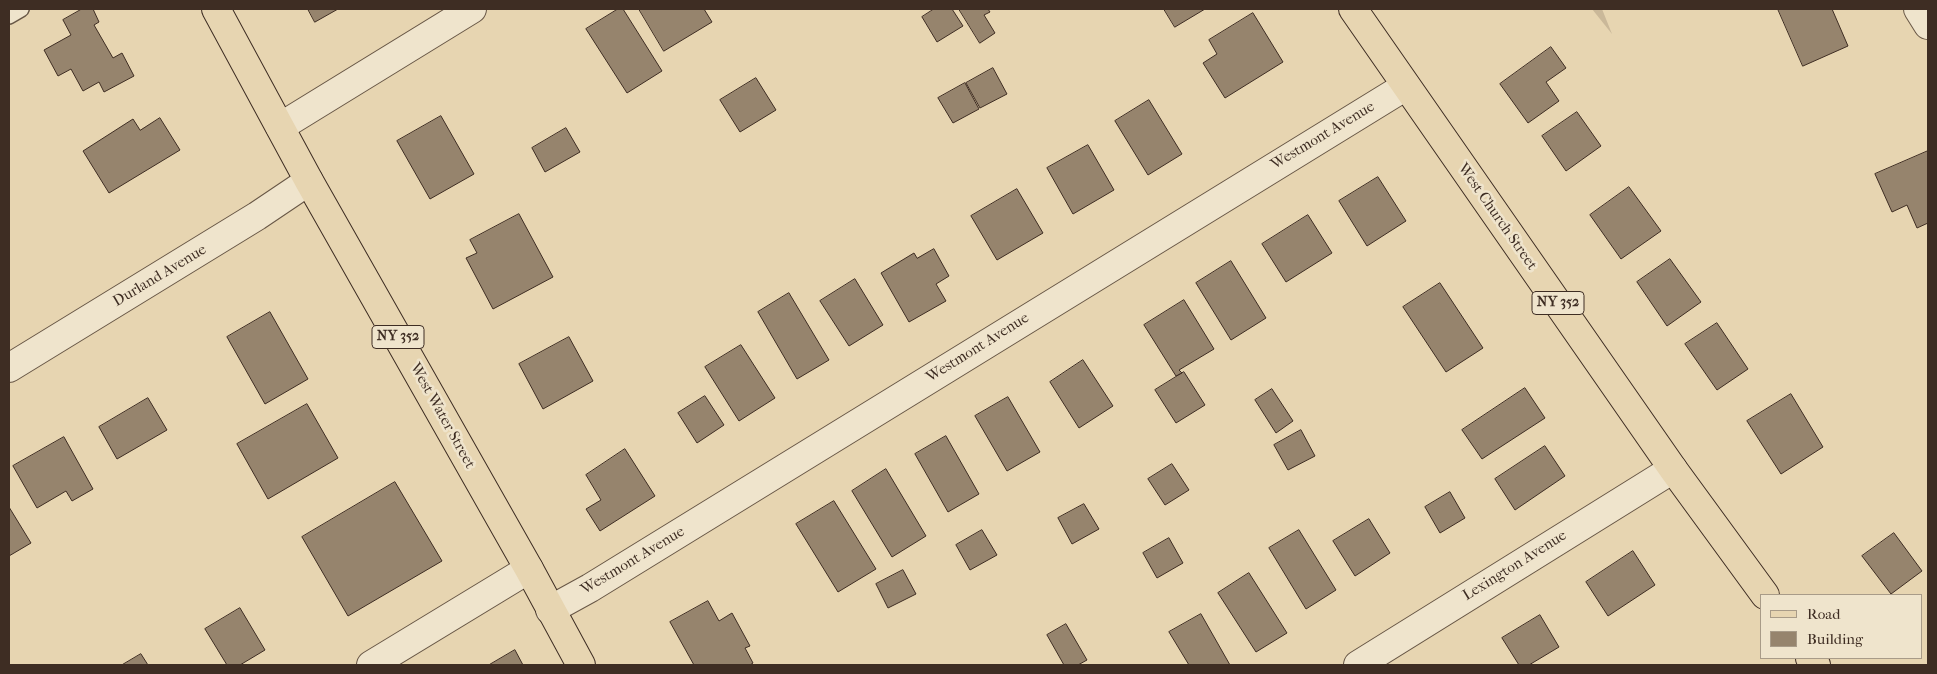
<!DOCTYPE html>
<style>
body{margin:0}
#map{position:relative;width:1937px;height:674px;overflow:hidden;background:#e7d5b1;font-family:"IM FELL French Canon",serif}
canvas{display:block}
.frame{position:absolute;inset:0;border:10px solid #3e2d23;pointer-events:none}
.legend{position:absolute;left:1760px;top:594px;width:162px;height:65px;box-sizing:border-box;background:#efe4cc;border:1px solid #a89b88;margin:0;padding:6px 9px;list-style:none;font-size:15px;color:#3e2d23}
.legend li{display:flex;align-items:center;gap:10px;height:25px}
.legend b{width:25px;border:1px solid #a89b88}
</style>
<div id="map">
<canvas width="1937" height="674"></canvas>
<div class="frame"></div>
<ul class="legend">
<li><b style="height:6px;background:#e7d5b1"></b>Road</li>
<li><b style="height:14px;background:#96846d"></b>Building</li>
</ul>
</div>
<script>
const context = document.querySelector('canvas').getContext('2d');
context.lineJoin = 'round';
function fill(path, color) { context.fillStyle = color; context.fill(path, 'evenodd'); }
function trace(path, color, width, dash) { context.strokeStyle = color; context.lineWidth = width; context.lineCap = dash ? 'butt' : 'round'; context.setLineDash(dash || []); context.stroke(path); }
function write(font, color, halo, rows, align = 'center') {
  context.font = font + ' "IM FELL French Canon",serif'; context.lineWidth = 5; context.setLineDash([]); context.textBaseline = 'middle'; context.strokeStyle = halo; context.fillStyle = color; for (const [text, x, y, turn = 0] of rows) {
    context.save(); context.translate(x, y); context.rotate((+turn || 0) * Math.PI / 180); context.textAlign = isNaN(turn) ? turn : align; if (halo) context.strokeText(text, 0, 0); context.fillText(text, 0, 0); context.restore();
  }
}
const green = new Path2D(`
 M 1592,9 L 1602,9 L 1612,34 Z`);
const building = new Path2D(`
 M 82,9 L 93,9 L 99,22 L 94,25 L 113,58 L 122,53 L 134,76 L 104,92 L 99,82 L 83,91 L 71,69 L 58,76 L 44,50 L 71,35 L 63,20 Z
 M 308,9 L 338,9 L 315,22 Z
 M 618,9 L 623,9 L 662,71 L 627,93 L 586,29 Z
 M 639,9 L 704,9 L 712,22 L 664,51 Z
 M 934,9 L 952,9 L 963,26 L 937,42 L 922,17 Z
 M 959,9 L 988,9 L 990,12 L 984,15 L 995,33 L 980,43 Z
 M 1164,9 L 1205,9 L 1175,27 Z
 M 1778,9 L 1832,9 L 1848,46 L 1803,66 Z
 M 1253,13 L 1283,62 L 1225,98 L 1203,63 L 1217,54 L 1209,40 Z
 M 1551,47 L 1566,68 L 1546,82 L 1559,101 L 1528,123 L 1500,84 Z
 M 993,68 L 1007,94 L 980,108 L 966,83 Z
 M 756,78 L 776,110 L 740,132 L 720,100 Z
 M 965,83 L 979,109 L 953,123 L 938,98 Z
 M 1149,100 L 1182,154 L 1148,175 L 1115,121 Z
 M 1577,112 L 1601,146 L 1566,171 L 1542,136 Z
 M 441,116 L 474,174 L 430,199 L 397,141 Z
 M 160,118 L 180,150 L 109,193 L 83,151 L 133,119 L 140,130 Z
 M 566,128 L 580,152 L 545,172 L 532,148 Z
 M 1088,145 L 1114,190 L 1073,214 L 1047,168 Z
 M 1928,151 L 1928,223 L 1917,228 L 1907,205 L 1892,212 L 1875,174 Z
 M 1378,177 L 1406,221 L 1367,246 L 1339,201 Z
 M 1629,187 L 1661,231 L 1621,259 L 1590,215 Z
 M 1017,189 L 1043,233 L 997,260 L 971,216 Z
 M 519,214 L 553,277 L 493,309 L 466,258 L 477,253 L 470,240 Z
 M 1308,215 L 1332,253 L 1286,282 L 1262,244 Z
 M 934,249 L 949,276 L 936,284 L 946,301 L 909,322 L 881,273 L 914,253 L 917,258 Z
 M 1670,259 L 1701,302 L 1667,326 L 1637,282 Z
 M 1231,261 L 1266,318 L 1231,340 L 1196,283 Z
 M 855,279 L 883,325 L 849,346 L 820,301 Z
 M 1440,283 L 1483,348 L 1446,372 L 1403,307 Z
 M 789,293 L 829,360 L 797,379 L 758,312 Z
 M 1184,300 L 1214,349 L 1179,370 L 1182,373 L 1176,376 L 1144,325 Z
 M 270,312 L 308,379 L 265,404 L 227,337 Z
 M 1717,323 L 1748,369 L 1717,390 L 1685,344 Z
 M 569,337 L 593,381 L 543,409 L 519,364 Z
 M 741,345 L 775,398 L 739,421 L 705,367 Z
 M 1083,360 L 1113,406 L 1079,428 L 1050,382 Z
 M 1184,372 L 1205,405 L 1176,423 L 1155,390 Z
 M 1525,388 L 1545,418 L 1482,459 L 1462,430 Z
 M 1272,389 L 1293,421 L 1276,433 L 1255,400 Z
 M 1791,394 L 1823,447 L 1781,474 L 1747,421 Z
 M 705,396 L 724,425 L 697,443 L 678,413 Z
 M 1008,397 L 1040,452 L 1007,471 L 975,416 Z
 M 148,398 L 167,430 L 117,459 L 99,427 Z
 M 307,404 L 338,458 L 268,499 L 237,444 Z
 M 1301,430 L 1315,456 L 1288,470 L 1274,445 Z
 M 946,436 L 979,494 L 948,512 L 915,454 Z
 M 64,437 L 93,489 L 72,501 L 66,491 L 37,508 L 13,466 Z
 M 1545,446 L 1565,476 L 1515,510 L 1495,479 Z
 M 625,449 L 655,496 L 600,531 L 586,509 L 601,500 L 586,475 Z
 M 1172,464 L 1189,490 L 1165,505 L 1148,479 Z
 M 886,469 L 926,536 L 892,557 L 852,491 Z
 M 395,482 L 442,561 L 348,616 L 302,537 Z
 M 1450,492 L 1465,518 L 1440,533 L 1425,507 Z
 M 834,501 L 876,569 L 838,592 L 796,524 Z
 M 1084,504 L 1099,529 L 1072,544 L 1058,518 Z
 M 9,507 L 31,543 L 9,556 Z
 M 1369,519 L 1390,553 L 1355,576 L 1333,541 Z
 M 982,530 L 997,555 L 970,570 L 956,545 Z
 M 1299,530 L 1336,590 L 1306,609 L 1269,548 Z
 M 1894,533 L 1922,571 L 1891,594 L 1862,556 Z
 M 1169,538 L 1183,563 L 1157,578 L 1143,553 Z
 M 1633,551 L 1655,585 L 1608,616 L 1586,582 Z
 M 903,570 L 916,594 L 888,608 L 876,584 Z
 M 1249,573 L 1287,633 L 1256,652 L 1218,593 Z
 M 708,601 L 719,621 L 732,613 L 750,646 L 745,648 L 753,663 L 750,665 L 694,665 L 670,622 Z
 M 240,608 L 265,650 L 240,665 L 227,665 L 205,629 Z
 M 1201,614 L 1230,665 L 1189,665 L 1169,632 Z
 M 1540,615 L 1559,647 L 1529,665 L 1519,665 L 1502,638 Z
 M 1066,624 L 1087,660 L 1078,665 L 1064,665 L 1047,635 Z
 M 515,650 L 523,665 L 489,665 Z
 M 141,654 L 148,665 L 122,665 Z`);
const lane = new Path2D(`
 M 9,16 L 21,9`);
const street = new Path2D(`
 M 1918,9 L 1928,25
 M 280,127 L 472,9
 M 9,368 L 257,216 L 309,181
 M 550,610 L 590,588 L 1406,86
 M 371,665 L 529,569
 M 1358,665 L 1673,469`);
const primary = new Path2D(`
 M 216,9 L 309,181 L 529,569 L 581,665
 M 1353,9 L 1673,469 L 1765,595
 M 1810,658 L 1816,665`);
const shields = [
 [1558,303,52],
 [398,337,52]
];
const shieldNames = [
 ["NY 352",1558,303],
 ["NY 352",398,337]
];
const streetNames = [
 ["Westmont Avenue",1323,136,-31],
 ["West Church Street",1497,217,55],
 ["Durland Avenue",160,276,-31],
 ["Westmont Avenue",978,348,-32],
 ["West Water Street",442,416,61],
 ["Westmont Avenue",633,561,-31],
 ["Lexington Avenue",1515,566,-32]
];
fill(green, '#cab899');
fill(building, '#96846d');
trace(building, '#3e2d23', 1);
trace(lane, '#685746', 18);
trace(street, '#685746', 30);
trace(primary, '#3e2d23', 30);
trace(lane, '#efe4cc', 15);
trace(street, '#efe4cc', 28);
trace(primary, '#e7d5b1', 28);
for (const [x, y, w] of shields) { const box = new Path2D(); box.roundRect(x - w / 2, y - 11.5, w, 23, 4); context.fillStyle = '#efe4cc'; context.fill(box); trace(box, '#3e2d23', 1); }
write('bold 14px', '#3e2d23', null, shieldNames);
write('15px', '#3e2d23', '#efe4cc', streetNames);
</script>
